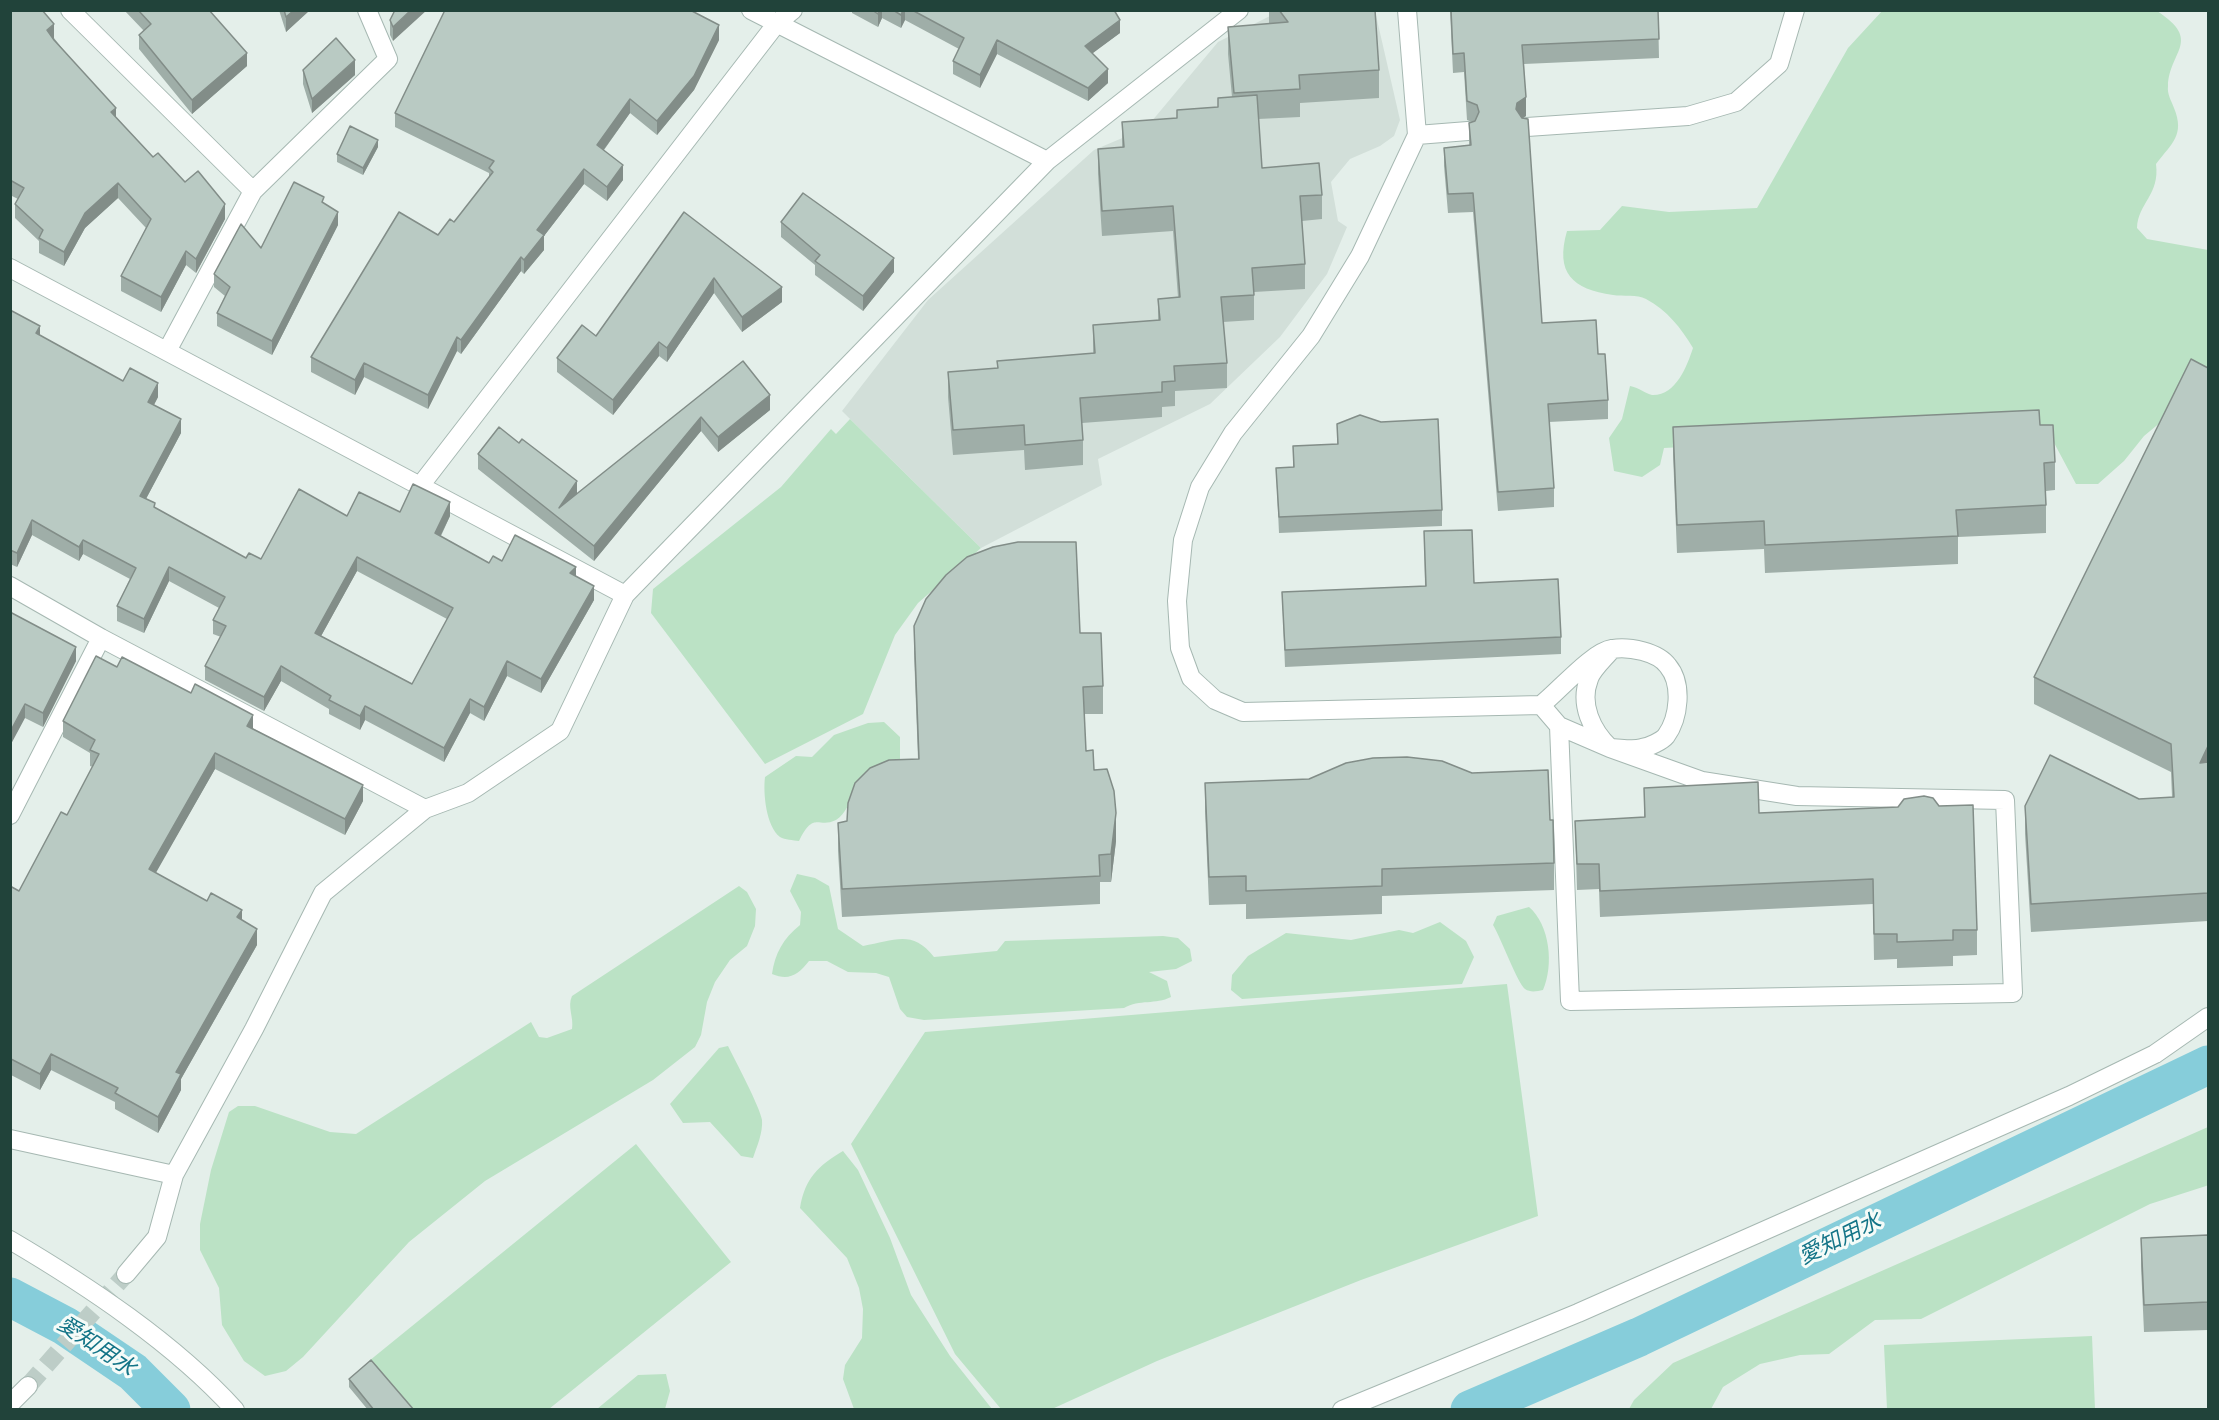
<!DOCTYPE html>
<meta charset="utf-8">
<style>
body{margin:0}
#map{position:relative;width:2219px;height:1420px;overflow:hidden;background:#e4efea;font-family:Overpass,sans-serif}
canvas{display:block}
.frame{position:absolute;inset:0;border:12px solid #21433a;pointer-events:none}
</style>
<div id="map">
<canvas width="2219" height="1420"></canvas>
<div class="frame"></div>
</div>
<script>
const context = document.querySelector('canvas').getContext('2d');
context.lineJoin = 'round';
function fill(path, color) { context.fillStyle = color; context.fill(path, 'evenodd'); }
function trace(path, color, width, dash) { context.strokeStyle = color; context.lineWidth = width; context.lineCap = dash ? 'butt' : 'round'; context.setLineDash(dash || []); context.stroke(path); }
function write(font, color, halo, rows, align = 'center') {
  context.font = font + ' Overpass,"Noto Sans JP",sans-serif'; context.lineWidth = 6; context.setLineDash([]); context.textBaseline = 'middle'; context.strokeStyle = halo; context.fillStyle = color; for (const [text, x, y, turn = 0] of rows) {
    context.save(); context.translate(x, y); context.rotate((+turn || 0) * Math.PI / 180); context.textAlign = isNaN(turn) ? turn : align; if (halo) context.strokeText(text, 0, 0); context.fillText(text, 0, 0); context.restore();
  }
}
const built = new Path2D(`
 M 1280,11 L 1375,11 L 1400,120 L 1394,136 L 1380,146 L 1350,159 L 1331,182 L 1338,221 L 1347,227 L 1327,274 L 1280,337 L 1210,404 L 1098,459 L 1102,485 L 981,548 L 842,411 L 928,300 L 1094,150 L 1146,128 L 1218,42 Z`);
const green = new Path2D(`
 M 1883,10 L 2157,11 C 2203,41 2169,51 2168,86 C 2167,94 2171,100 2174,108 C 2185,135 2172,143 2156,164 C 2160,195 2138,203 2137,228 L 2147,239 L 2208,250 L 2208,383 L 2144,436 L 2124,461 L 2098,484 L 2076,484 L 2052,439 L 2035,428 L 1664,448 L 1660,465 L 1642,477 L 1614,471 L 1609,438 L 1622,419 L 1630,386 C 1638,387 1646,394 1652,395 C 1676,396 1687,366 1693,348 C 1681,328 1667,310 1646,299 C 1637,294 1623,297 1613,295 C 1572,289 1555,273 1567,231 L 1600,230 L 1622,206 L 1669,212 L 1757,208 L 1848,48 Z
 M 850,419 L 981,548 L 918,603 L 895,635 L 863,714 L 765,764 L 651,613 L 653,589 L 781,487 L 831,429 L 836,434 Z
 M 884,722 L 900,737 L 900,763 C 885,773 870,783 857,794 C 848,802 846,814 836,820 C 818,829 814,810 799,841 C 793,840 785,840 780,837 C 766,826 763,793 765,777 L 796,756 L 812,757 L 834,735 L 868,723 Z
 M 797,874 L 815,878 L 829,886 L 838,929 L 863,946 C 894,941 912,929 934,957 L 997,951 L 1005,941 L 1163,936 L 1178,938 L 1190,949 L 1192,961 L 1176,969 L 1149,972 L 1167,981 L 1171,997 C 1155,1005 1140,999 1124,1008 L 924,1020 L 907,1017 L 900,1009 L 889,977 L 876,973 L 848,972 L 827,961 L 809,961 C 798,975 789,981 772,974 C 775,953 783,939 800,925 L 801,912 L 790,891 Z
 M 739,886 L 747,892 L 756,909 L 755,926 L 747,946 L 730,960 L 715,982 L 707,1002 L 701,1035 L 695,1047 L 653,1080 L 485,1181 L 409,1242 L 303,1357 L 286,1371 L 265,1376 L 244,1361 L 222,1325 L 219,1288 L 200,1250 L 200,1224 L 211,1170 L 229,1112 L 238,1106 L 255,1106 L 330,1132 L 356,1134 L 531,1022 L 539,1037 L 547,1038 L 572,1029 C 574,1017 567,1007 572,996 Z
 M 1529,907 C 1550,925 1554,965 1543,990 C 1537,991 1531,993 1525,989 C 1518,984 1500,936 1493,925 L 1497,916 Z
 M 1440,922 L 1466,941 L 1474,957 L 1462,984 L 1242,999 L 1231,990 L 1232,975 L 1248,956 L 1286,933 L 1351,940 L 1399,930 L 1413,933 Z
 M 1507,984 L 1538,1216 L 1361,1280 L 1157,1361 L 1052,1409 L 1001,1409 L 955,1354 L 851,1144 L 925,1032 Z
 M 728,1046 C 735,1060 760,1107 762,1120 C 763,1133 757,1146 753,1158 L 741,1156 L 710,1122 L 683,1123 L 670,1104 L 719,1048 Z
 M 2208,1127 L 2208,1185 L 2206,1186 L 2150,1204 L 1921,1319 L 1875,1320 L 1829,1354 L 1800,1355 L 1760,1364 L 1723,1387 L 1711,1409 L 1629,1409 L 1634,1400 L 1673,1363 Z
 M 636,1144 L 731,1262 L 549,1409 L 410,1409 L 369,1361 Z
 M 843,1151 L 858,1170 L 890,1238 L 911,1295 L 950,1356 L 992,1409 L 854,1409 L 843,1379 L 845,1365 L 862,1338 L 863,1309 L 859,1288 L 847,1258 L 800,1208 C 805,1178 818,1166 843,1151 Z
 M 2092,1336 L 2095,1409 L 1887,1409 L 1884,1345 Z
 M 666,1374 L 670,1391 L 665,1409 L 597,1409 L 638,1375 Z`);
const canal = new Path2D(`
 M 10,1297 L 65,1326 L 133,1372 L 171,1410
 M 1470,1410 L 1639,1337 L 2208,1065`);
const minorTunnel = new Path2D(`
 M 28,1386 L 126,1274`);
const service = new Path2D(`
 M 1407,10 L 1417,135 L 1360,256 L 1311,336 L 1233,433 L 1200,487 L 1183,540 L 1177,601 L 1180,648 L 1191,678 L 1215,700 L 1243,712 L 1541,705 C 1559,691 1592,652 1612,649 C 1629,646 1658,652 1668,666 C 1683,684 1679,718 1666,736 C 1662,741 1649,747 1642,748 C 1633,751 1620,748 1610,748 C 1592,731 1579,704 1589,679 C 1592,669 1605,658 1612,649
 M 1527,127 L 1688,116 L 1736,102 L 1779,64 L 1795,10
 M 1417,135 L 1468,131
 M 1541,705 L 1559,726 L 1610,748 L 1702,781 L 1797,796 L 2005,800 L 2013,993 L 1570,1001 L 1559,726`);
const minor = new Path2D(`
 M 70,10 L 253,191
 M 751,10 L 1047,161
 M 10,268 L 625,595
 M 167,351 L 253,191 L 388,59 L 367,10
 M 420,486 L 777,23 L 793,10
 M 10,586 L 101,638 L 425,809
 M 10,815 L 101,638
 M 10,1139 L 174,1175 L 254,1029 L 323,893 L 425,809 L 468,793 L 560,731 L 625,595 L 1047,161 L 1239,10
 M 10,1240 C 88,1286 174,1343 235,1410
 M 126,1274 L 157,1237 L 174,1175
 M 10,1404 L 28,1386
 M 1342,1410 L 1578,1313 L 2069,1096 L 2155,1054 L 2208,1017`);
const wall = new Path2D(`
 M 10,10 L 54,38 L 116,117 L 153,157 L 185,182 L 225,219 L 196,273 L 186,265 L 161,312 L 121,291 L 121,276 L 146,228 L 118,198 L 85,228 L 64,266 L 39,253 L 39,241 L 15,218 L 15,204 L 18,199 L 10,195 Z
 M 124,10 L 209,10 L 247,66 L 192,114 L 139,49 L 139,35 L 144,31 Z
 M 279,10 L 310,10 L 286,32 Z
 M 395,10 L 393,41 L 390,35 L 390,20 Z
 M 852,10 L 1114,10 L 1120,33 L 1092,53 L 1108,83 L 1088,101 L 997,54 L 980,88 L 953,74 L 953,61 L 959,49 L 905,20 L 901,28 L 882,18 L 878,27 L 852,13 Z
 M 1269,10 L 1375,10 L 1379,70 L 1379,98 L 1300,103 L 1300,117 L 1258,119 L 1262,168 L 1322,195 L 1322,219 L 1302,221 L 1305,264 L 1305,289 L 1254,292 L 1254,320 L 1223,322 L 1227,363 L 1227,388 L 1175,391 L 1175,406 L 1162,407 L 1162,417 L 1082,423 L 1083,440 L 1083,465 L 1025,470 L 1024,450 L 953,455 L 948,397 L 948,372 L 997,368 L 997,361 L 1093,353 L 1093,325 L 1158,320 L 1158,299 L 1178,297 L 1173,231 L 1102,236 L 1098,174 L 1098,149 L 1122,148 L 1122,122 L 1177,118 L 1177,110 L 1218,107 L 1218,98 L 1232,97 L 1228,54 L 1228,27 L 1269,24 Z
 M 1450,10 L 1658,10 L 1659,58 L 1524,64 L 1526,116 L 1523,118 L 1542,323 L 1598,354 L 1608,400 L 1608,419 L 1549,422 L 1554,488 L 1554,507 L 1498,511 L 1473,212 L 1448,213 L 1444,166 L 1444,148 L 1469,145 L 1469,123 L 1472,122 L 1467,120 L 1464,72 L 1453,73 Z
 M 719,40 L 694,90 L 657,135 L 630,113 L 604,150 L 623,180 L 607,201 L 584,184 L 544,236 L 544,250 L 524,274 L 521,271 L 461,354 L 457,351 L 428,409 L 364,377 L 355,395 L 311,372 L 311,357 L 438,235 L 454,222 L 489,178 L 489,173 L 395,127 L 395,113 Z
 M 303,70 L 355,75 L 312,113 L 303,84 Z
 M 378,147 L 363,175 L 337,162 L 337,154 Z
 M 324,204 L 338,225 L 272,355 L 217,326 L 217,313 L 225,296 L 214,287 L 214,274 L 261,248 Z
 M 684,212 L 782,302 L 742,332 L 714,293 L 667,362 L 659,356 L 613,415 L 557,372 L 557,358 L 596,336 Z
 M 781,222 L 894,272 L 863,311 L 815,275 L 815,265 L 781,237 Z
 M 10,314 L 40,335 L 123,381 L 158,397 L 154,405 L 181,433 L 146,499 L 155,508 L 246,558 L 261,559 L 347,516 L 400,512 L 450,516 L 441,536 L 489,563 L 502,561 L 576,576 L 594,600 L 541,693 L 507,676 L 484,721 L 470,713 L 444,762 L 365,720 L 360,730 L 329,714 L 329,709 L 281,681 L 264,711 L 205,680 L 205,666 L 221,637 L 213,634 L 213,620 L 219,608 L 169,581 L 144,633 L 117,621 L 117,606 L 130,579 L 83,554 L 79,561 L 32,535 L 17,567 L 10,564 ZM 357,571 L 447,619 L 412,684 L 321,636 Z
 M 743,361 L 770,410 L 718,452 L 701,431 L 594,561 L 478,469 L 478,454 L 577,494 Z
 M 2208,368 L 2208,921 L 2031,932 L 2025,834 L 2025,806 L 2172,797 L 2171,772 L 2034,704 L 2034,677 Z
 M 1337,424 L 1442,510 L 1442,526 L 1279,533 L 1276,468 L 1293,467 L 1293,446 L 1337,444 Z
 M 2040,425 L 2055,462 L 2055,490 L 2046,491 L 2046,533 L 1958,537 L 1958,564 L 1765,573 L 1764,549 L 1677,553 L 1673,454 L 1673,427 Z
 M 1424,531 L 1474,583 L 1561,637 L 1561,654 L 1285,667 L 1282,592 L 1425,586 Z
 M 10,612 L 76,661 L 43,727 L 25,718 Z
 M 914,626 L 1080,633 L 1103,686 L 1103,714 L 1084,714 L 1086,751 L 1094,770 L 1116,841 L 1111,882 L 1100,882 L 1100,904 L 842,917 L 838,851 L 838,823 L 847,821 L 918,759 L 914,653 Z
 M 117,667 L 253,729 L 363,801 L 345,835 L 215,769 L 155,873 L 242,920 L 257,945 L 181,1079 L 181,1090 L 158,1133 L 115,1109 L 115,1102 L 51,1070 L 40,1090 L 11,1075 L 10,1076 L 10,886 L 19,891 L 67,815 L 93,767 L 90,766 L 90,753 L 63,737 L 63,721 Z
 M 1205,783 L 1550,820 L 1554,863 L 1554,890 L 1382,896 L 1382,914 L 1246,919 L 1246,904 L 1209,905 L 1205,811 Z
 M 1644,788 L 1759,813 L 1977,930 L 1977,955 L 1953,956 L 1953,966 L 1897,968 L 1897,959 L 1874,960 L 1873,904 L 1600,917 L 1599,889 L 1577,890 L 1575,821 L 1644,817 Z
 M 2208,1235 L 2208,1330 L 2144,1332 L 2141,1266 L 2141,1238 Z
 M 349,1379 L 414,1410 L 368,1410 L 349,1387 Z`);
const shadedWall = new Path2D(`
 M 294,10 L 310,10 L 286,32 L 286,17 Z
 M 411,10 L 427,10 L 393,41 L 393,27 Z
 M 879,10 L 882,10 L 882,18 L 878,27 L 878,14 Z
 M 903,10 L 905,10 L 905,20 L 901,28 L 901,15 Z
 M 1120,20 L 1120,33 L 1085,59 L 1085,46 Z
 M 54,24 L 54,38 L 47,44 L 47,30 Z
 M 719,25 L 719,40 L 694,90 L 657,135 L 657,121 Z
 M 997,40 L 997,54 L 980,88 L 980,75 Z
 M 247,53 L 247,66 L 192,114 L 192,100 Z
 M 355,60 L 355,75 L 312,113 L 312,99 Z
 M 1108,69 L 1108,83 L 1088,101 L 1088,88 Z
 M 2208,94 L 2208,108 L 2207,109 L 2207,95 Z
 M 1526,97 L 1526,116 L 1517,122 L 1516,109 L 1517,103 Z
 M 630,99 L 630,113 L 597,159 L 597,145 Z
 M 116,108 L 116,123 L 111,112 Z
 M 378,140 L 378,147 L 363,175 L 363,168 Z
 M 623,165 L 623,180 L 607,201 L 607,187 Z
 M 584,169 L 584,184 L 544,236 L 544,250 L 524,274 L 524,260 L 537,230 Z
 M 118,183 L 118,198 L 85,228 L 64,266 L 64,252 L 85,213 Z
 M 225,204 L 225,219 L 196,273 L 196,259 Z
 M 338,212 L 338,225 L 272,355 L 272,341 Z
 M 186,251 L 186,265 L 161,312 L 161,297 Z
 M 521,257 L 521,271 L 461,354 L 461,340 Z
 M 894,258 L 894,272 L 863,311 L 863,296 Z
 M 714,278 L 714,293 L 667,362 L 667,348 Z
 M 782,287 L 782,302 L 742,332 L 742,317 Z
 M 40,326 L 40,340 L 36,333 Z
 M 457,337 L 457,351 L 428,409 L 428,395 Z
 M 659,342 L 659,356 L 613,415 L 613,400 Z
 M 364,363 L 364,377 L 355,395 L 355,380 Z
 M 158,383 L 158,397 L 148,416 L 148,402 Z
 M 770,395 L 770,410 L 718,452 L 718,437 Z
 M 701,417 L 701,431 L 594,561 L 594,546 Z
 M 181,419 L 181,433 L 140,510 L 140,496 Z
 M 577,481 L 577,496 L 559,508 Z
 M 450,502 L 450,516 L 435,547 L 435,533 Z
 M 32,520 L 32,535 L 17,567 L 17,553 Z
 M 83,540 L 83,554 L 79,561 L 79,547 Z
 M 357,557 L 357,571 L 315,647 L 315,633 Z
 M 169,567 L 169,581 L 144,633 L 144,619 Z
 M 576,567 L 576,582 L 570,573 Z
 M 594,586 L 594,600 L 541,693 L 541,679 Z
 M 76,647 L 76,661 L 43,727 L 43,713 Z
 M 507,661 L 507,676 L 484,721 L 484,707 Z
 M 281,666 L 281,681 L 264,711 L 264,697 Z
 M 470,699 L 470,713 L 444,762 L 444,748 Z
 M 25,704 L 25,718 L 10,746 L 10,732 Z
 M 365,706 L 365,720 L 360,730 L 360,716 Z
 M 253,715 L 253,731 L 247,726 Z
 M 2208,746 L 2208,774 L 2200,763 Z
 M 215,753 L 215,769 L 149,885 L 149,869 Z
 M 363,785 L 363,801 L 345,835 L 345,819 Z
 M 1116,813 L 1116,841 L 1111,882 L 1111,854 Z
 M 242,910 L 242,926 L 237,917 Z
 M 257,929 L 257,945 L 181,1079 L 181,1090 L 158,1133 L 158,1117 L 176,1072 Z
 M 51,1054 L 51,1070 L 40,1090 L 40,1074 Z`);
const building = new Path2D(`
 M 10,10 L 42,10 L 54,24 L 47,30 L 54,40 L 116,108 L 111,112 L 153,157 L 158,153 L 185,182 L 198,171 L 225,204 L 196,259 L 186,251 L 161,297 L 121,276 L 151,219 L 118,183 L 85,213 L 64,252 L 39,238 L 43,230 L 15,204 L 24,188 L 10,180 Z
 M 138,10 L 209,10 L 247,53 L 192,100 L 139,35 L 151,24 Z
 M 284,10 L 294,10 L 286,17 Z
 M 395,10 L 411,10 L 393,27 L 390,20 Z
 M 445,10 L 690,10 L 719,25 L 694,76 L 657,121 L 630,99 L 597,145 L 623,165 L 607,187 L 584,169 L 537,230 L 544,235 L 524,260 L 521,257 L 461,340 L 457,337 L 428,395 L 364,363 L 355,380 L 311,357 L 399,212 L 438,235 L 450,219 L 454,222 L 493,172 L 489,168 L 494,161 L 395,113 Z
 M 872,10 L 879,10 L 878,14 Z
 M 893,10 L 903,10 L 901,15 Z
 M 912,10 L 1114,10 L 1120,20 L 1085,46 L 1108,69 L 1088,88 L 997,40 L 980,75 L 953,61 L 964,38 Z
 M 1279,10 L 1375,10 L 1379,70 L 1299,75 L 1300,89 L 1234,93 L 1228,27 L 1288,22 Z
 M 1451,10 L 1658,10 L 1659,39 L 1522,45 L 1526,97 L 1517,103 L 1516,109 L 1522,118 L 1528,119 L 1542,323 L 1596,320 L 1598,354 L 1605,354 L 1608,400 L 1548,404 L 1554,488 L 1498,492 L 1473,193 L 1448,194 L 1444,148 L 1471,145 L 1469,123 L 1475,121 L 1479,112 L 1477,105 L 1467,101 L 1464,53 L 1453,54 Z
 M 336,38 L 355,60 L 312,99 L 303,70 Z
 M 1257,95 L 1262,168 L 1319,163 L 1322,195 L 1300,196 L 1305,264 L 1252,268 L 1254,295 L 1221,297 L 1227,363 L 1174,366 L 1175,381 L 1162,382 L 1162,392 L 1080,398 L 1083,440 L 1025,445 L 1024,425 L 953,430 L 948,372 L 998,368 L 997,361 L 1095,353 L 1093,325 L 1160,320 L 1158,299 L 1180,297 L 1173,206 L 1102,211 L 1098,149 L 1124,147 L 1122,122 L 1177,118 L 1177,110 L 1218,107 L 1218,98 Z
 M 350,126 L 378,140 L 363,168 L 337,154 Z
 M 294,182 L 324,197 L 322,202 L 338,212 L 272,341 L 217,313 L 230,287 L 214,274 L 241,224 L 261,248 Z
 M 803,193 L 894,258 L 863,296 L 815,261 L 820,255 L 781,222 Z
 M 684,212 L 782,287 L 742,317 L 714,278 L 667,348 L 659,342 L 613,400 L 557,358 L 582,325 L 596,336 Z
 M 12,311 L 40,326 L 36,333 L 123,381 L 130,368 L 158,383 L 148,402 L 181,419 L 140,496 L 155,503 L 154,507 L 246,558 L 249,553 L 261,559 L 299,489 L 347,516 L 359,492 L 400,512 L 413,484 L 450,502 L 435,533 L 489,563 L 493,556 L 502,561 L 515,535 L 576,567 L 570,573 L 594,586 L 541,679 L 507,661 L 484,707 L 470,699 L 444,748 L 365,706 L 360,716 L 329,700 L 331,696 L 281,666 L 264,697 L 205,666 L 226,626 L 213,620 L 225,597 L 169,567 L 144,619 L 117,606 L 136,568 L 83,540 L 79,547 L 32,520 L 17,553 L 10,550 L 10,314 ZM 357,557 L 453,608 L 412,684 L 315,633 Z
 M 2191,359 L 2208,368 L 2208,746 L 2200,763 L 2208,762 L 2208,893 L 2031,904 L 2025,806 L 2050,755 L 2139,799 L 2174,797 L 2171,744 L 2034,677 Z
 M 743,361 L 770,395 L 718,437 L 701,417 L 594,546 L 478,454 L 499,427 L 519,443 L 522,439 L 577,481 L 559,508 Z
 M 2039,410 L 2040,425 L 2053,425 L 2055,462 L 2044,463 L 2046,505 L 1956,510 L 1958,536 L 1765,545 L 1764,521 L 1677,525 L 1673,427 Z
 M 1360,415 L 1381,422 L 1438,419 L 1442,510 L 1279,517 L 1276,468 L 1294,467 L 1293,446 L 1338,444 L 1337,424 Z
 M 1472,530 L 1474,583 L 1558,579 L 1561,637 L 1285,650 L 1282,592 L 1426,586 L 1424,531 Z
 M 1018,542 L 1076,542 L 1080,633 L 1101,633 L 1103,686 L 1083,687 L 1086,751 L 1093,750 L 1094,770 L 1107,769 L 1114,791 L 1116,813 L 1111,854 L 1099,855 L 1100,876 L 842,889 L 838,823 L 847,821 L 848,803 L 855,783 L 870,768 L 889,760 L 919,759 L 914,626 L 926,599 L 946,575 L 967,557 L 993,547 Z
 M 10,612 L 76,647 L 43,713 L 25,704 L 10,732 Z
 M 96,656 L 117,667 L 122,657 L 191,693 L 195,684 L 253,715 L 247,726 L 363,785 L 345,819 L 215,753 L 149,869 L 207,901 L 211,893 L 242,910 L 237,917 L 257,929 L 176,1072 L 181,1074 L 158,1117 L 115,1093 L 118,1088 L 51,1054 L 40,1074 L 11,1059 L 10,1060 L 10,886 L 19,891 L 61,812 L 67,815 L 99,754 L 90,750 L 95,740 L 63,721 Z
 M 1407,757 L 1442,761 L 1472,773 L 1548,770 L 1550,820 L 1553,820 L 1554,863 L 1382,869 L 1382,886 L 1246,891 L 1246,876 L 1209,877 L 1205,783 L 1309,779 L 1346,763 L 1373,758 Z
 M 1758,782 L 1759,813 L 1898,807 L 1904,799 L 1924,796 L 1933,798 L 1939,806 L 1973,805 L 1977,930 L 1953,930 L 1953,940 L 1897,942 L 1897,934 L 1874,934 L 1873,879 L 1600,891 L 1599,864 L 1577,864 L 1575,821 L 1645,817 L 1644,788 Z
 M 2208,1235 L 2208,1302 L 2144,1305 L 2141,1238 Z
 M 371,1360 L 414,1410 L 374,1410 L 349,1379 Z`);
const waterNames = [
 ["愛知用水",1841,1241,-26],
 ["愛知用水",95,1348,34]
];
fill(built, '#d2dfd9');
fill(green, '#bbe2c5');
trace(canal, '#86cdda', 39);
trace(minorTunnel, '#bdcdc7', 18, [18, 9]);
trace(service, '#a6b8b2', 20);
trace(minor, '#a6b8b2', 20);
trace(service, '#fff', 18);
trace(minor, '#fff', 18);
fill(wall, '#9faea8');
fill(shadedWall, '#828d88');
fill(building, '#b9cac3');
trace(building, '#828d88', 1.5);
write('italic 22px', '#137487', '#f5fbf8', waterNames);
</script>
